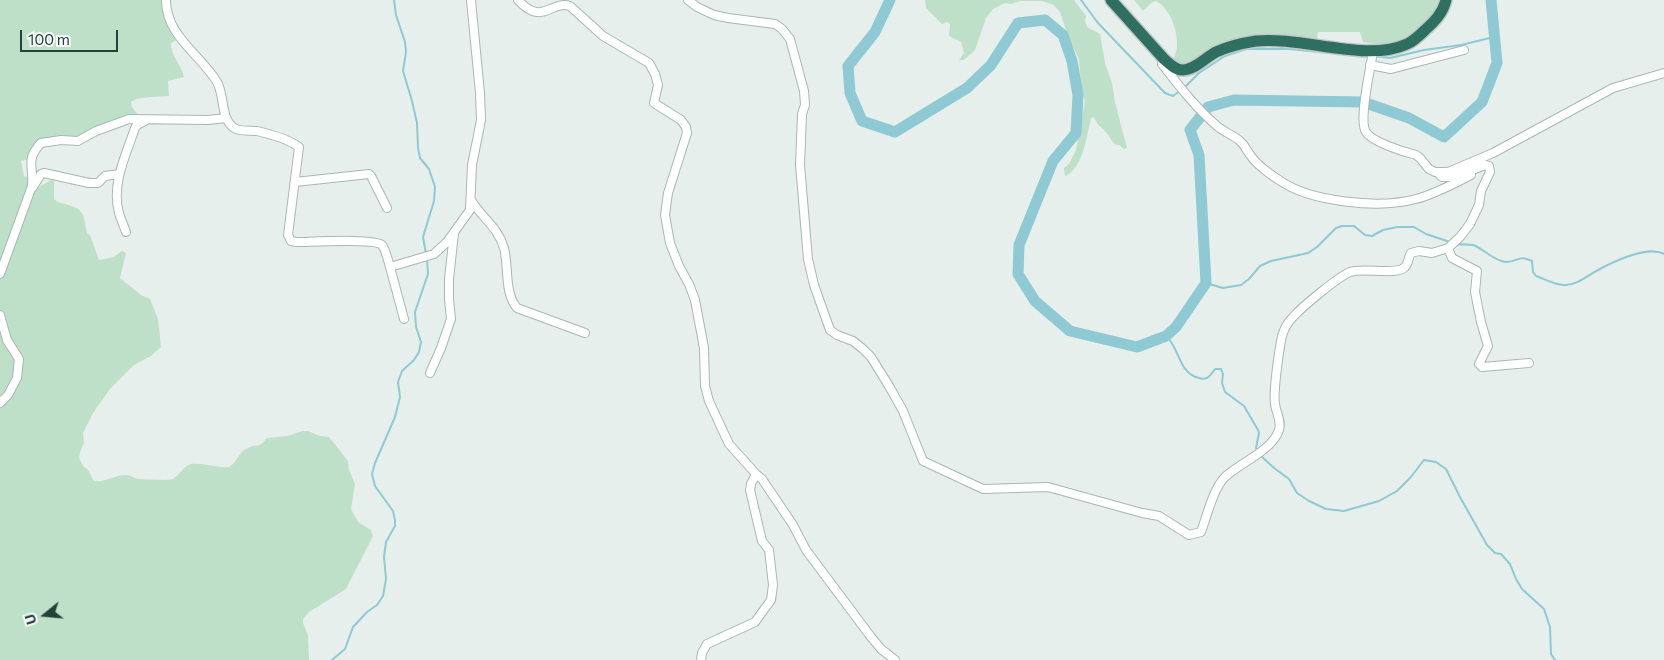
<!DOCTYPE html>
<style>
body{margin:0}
#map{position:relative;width:1664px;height:660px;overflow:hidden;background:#e6efeb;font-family:Commissioner,sans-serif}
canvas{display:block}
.north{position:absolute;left:20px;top:590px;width:50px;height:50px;-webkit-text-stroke:4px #f7fbf9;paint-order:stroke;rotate:253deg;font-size:14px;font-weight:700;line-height:20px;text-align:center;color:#24423a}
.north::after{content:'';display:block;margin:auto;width:18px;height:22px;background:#24423a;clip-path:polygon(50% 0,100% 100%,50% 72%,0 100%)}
.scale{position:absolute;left:20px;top:30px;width:98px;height:22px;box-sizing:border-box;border:2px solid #24423a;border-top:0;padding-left:6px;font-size:15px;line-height:18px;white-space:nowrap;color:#24423a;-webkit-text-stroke:4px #f7fbf9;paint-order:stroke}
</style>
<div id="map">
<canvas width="1664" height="660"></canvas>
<div class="north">U</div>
<div class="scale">100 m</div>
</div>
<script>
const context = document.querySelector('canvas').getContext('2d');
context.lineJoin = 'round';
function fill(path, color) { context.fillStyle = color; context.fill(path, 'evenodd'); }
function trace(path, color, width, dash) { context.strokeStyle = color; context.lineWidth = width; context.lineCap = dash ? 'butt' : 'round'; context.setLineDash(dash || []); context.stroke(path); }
const green = new Path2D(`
 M 0,0 L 165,0 L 177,40 L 171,43 C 170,55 182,65 184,77 L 168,81 L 169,96 C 159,97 139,96 131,102 L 132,107 L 138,115 L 138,118 L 83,138 L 45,139 L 29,159 L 21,161 L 24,176 L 27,177 L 28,182 L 37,188 L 51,180 L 54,181 L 54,199 C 57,202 60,203 65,204 C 85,209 83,214 87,233 L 90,235 L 99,260 L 114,257 L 122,251 L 126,253 L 120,278 L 141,295 L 150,299 L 158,319 L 161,347 L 151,356 L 134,365 L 110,389 L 93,413 L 83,433 L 84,443 L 81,449 L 79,458 L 83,466 L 88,470 L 94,481 C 105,483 116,474 127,475 C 131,475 134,478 138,479 C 143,479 169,481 173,479 C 179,475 183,467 191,464 C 200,462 225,469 229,467 C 236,464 239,451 248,448 C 258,443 257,450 267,438 L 288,436 L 302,431 L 308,431 L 320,436 L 329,437 L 348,461 L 349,470 L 355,484 L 351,509 L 358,522 L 371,530 L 373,536 L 346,589 L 309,612 L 303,619 L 303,623 L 308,635 L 309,660 L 0,660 Z
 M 925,0 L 1074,0 L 1086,16 L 1085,21 L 1087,27 L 1100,34 L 1105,63 L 1112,83 L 1115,102 L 1127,148 L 1124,149 L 1119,145 L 1116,145 C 1111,141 1109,135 1105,131 C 1099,125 1098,126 1094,117 L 1091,118 C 1087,135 1083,169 1065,176 L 1064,168 L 1069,164 L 1076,150 L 1085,102 L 1081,85 L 1079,59 L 1069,39 L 1060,12 L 1054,5 L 1042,1 L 1020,1 L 1011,4 L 1005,3 L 993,9 L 986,18 L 975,50 L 964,60 L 959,60 L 964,53 L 961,42 L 949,36 L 950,24 L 947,22 L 942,24 L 926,8 Z
 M 1134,0 L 1444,0 L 1444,7 L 1417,34 L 1391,46 L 1363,42 L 1360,32 L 1318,32 L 1317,39 L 1259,38 L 1191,65 L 1174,65 C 1172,57 1177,53 1177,46 C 1178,31 1170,8 1156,1 L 1151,3 L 1143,11 Z`);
const stream = new Path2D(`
 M 394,0 L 396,15 L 405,42 L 406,52 L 403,71 L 412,101 L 417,123 L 418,148 L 420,158 L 429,169 L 435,187 L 434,201 L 423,237 L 426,254
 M 1081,0 L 1098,23 L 1165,93 L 1173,96 L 1180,91
 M 1374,56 L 1390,58 L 1424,50 L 1461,45 L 1494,37
 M 1184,88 L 1199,73 L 1225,56 L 1246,49 L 1289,49 L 1341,54
 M 1457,244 C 1462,245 1468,244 1473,245 C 1484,249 1494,261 1506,262 C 1519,262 1518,254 1532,261 L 1533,272 L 1536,276 C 1545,279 1557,286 1566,285 C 1578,284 1587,276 1598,270 C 1613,262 1648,245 1664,254
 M 1206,283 L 1223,288 L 1241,285 L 1249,279 L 1260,266 L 1271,261 L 1308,253 L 1317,247 L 1336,228 L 1342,226 L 1354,226 L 1365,235 L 1372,236 L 1383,230 L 1397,227 L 1414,227 L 1426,234 L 1450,242
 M 1166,336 C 1180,348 1178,373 1199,378 C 1202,379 1204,379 1207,378 C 1210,376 1213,372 1215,369 L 1221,369 L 1223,374 L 1222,383 L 1225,392 L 1244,406 L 1258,430 L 1259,433 L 1256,448 L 1259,452
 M 1261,456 L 1274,468 L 1289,479 L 1297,493 L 1309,501 L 1326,509 L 1344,511 L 1379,501 L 1397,491 L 1410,478 L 1424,460 L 1436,462 L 1446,469 L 1460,497 L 1487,545 L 1495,553 L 1501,554 L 1510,564 L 1516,579 L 1522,589 L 1544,609 L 1550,627 L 1551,654 L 1555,660
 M 332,660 L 345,649 L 353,627 L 367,612 L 377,605 L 383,596 L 386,579 L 384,557 L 386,542 L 395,526 L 395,520 L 393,511 L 375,486 L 372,474 L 375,463 L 395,417 L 400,397 L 398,382 L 402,371 L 414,360 L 419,352 L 421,342 L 416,327 L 415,312 L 428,274 L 427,259`);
const river = new Path2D(`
 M 890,0 L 875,32 L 848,66 L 850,93 L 862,121 L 895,132 L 967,88 L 991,65 L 1018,23 L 1045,20 L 1063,35 L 1072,61 L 1078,95 L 1076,133 L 1053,161 L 1019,245 L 1018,274 L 1035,301 L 1070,331 L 1137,347 L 1166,336 L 1176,327 L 1206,283 L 1199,155 L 1190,130 L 1208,107 L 1234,100 L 1363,102 L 1409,118 L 1444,137 L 1482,102 L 1497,63 L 1491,0`);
const minor = new Path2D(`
 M 166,0 C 166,36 200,54 217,82 C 225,96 220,118 234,128 C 241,132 249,130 257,131 C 270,134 288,139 299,147 L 288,235 L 291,241 L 296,242 C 309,242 375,238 382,245 C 386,250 388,261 390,267 L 434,254 L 447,242 L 470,210 L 472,165 L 481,120 L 480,93 L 471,0
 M 518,0 C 543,27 550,0 570,6 L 603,36 L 649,63 L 655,74 L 658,85 L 654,103 L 681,120 L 686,127 L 687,133 L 668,193 L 665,215 L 670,243 L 679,266 L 689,284 L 695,300 L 704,348 L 705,386 L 709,401 L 729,444 L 756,474 L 762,479 L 793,525 L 806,550 L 871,637 L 881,649 L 895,660
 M 688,0 L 697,7 L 714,15 L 728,18 L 775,24 L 782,29 L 790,39 L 804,91 L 805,105 L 802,114 L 800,165 L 808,259 L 814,285 L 830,330 L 837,335 L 853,341 L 863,349 L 871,357 L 889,386 L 903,411 L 923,461 L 983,489 L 1048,487 L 1142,513 L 1159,516 L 1189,535 L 1201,532 C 1207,516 1213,489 1225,477 C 1241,462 1272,451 1279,430 C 1282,421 1276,413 1275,404 C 1273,392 1279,350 1282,336 C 1284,329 1288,322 1293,317 C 1303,306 1338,277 1350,272 C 1363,267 1397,276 1405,267 C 1409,263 1408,257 1411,253 L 1419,251 L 1432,253 L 1448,248 L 1460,237 L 1470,224 L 1479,205 L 1481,191 L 1490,172 L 1489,166 L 1485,165 L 1465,173 L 1453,177 L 1442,177 L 1438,173
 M 1373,51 C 1371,67 1358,120 1366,132 C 1372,142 1404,152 1416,155 L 1420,158 L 1429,169 L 1435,172 L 1448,172 L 1493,153 L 1613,88 L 1664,73
 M 1164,59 L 1162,64 C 1179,86 1196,108 1217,126 C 1224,132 1233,135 1240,141 C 1245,145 1246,150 1251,156 C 1256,164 1271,175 1279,180 C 1310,202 1379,209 1416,199 C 1435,194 1453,184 1471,175
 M 1370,65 L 1391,69 L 1464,50
 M 295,182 L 369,174 L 371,176 L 387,208
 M 33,187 L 41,174 L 44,173 L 89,183 L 98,183 L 105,176 L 119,174
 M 471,200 C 482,218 498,227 504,248 C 509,267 504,293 517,308 L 585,333
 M 126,232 C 124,226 121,220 119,213 C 111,184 126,155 135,128 L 137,125 L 145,121
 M 1448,248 L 1452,258 L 1477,271 L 1475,292 L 1481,322 L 1488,346 L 1479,364 L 1482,367 L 1529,363
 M 390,267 L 404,319
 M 0,274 L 32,186 C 34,166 25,160 41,143 L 61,140 L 78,141 L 96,131 L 129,119 L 208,120 L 226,118
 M 0,315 L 7,340 L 19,359 L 17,378 L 8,395 L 0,403
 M 430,373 L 441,348 L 451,319 L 449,299 L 449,279 L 454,233
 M 701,660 L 702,653 L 707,644 L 755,622 L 771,600 L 773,585 L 769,550 L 762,541 L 750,490 L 751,484 L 756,474`);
const highway = new Path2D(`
 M 1111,0 L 1164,59 C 1170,64 1175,70 1183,70 C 1195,70 1206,57 1216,52 C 1229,46 1243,43 1256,41 C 1302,36 1366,63 1407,44 C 1414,41 1419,36 1425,30 C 1434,22 1443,13 1446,0`);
fill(green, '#bfe0c8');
trace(stream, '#8ec9d4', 2);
trace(river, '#8ec9d4', 11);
trace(minor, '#a8b8b2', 10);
trace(highway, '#c2cac8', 14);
trace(minor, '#fff', 8);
trace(highway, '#2f6f62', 11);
</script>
